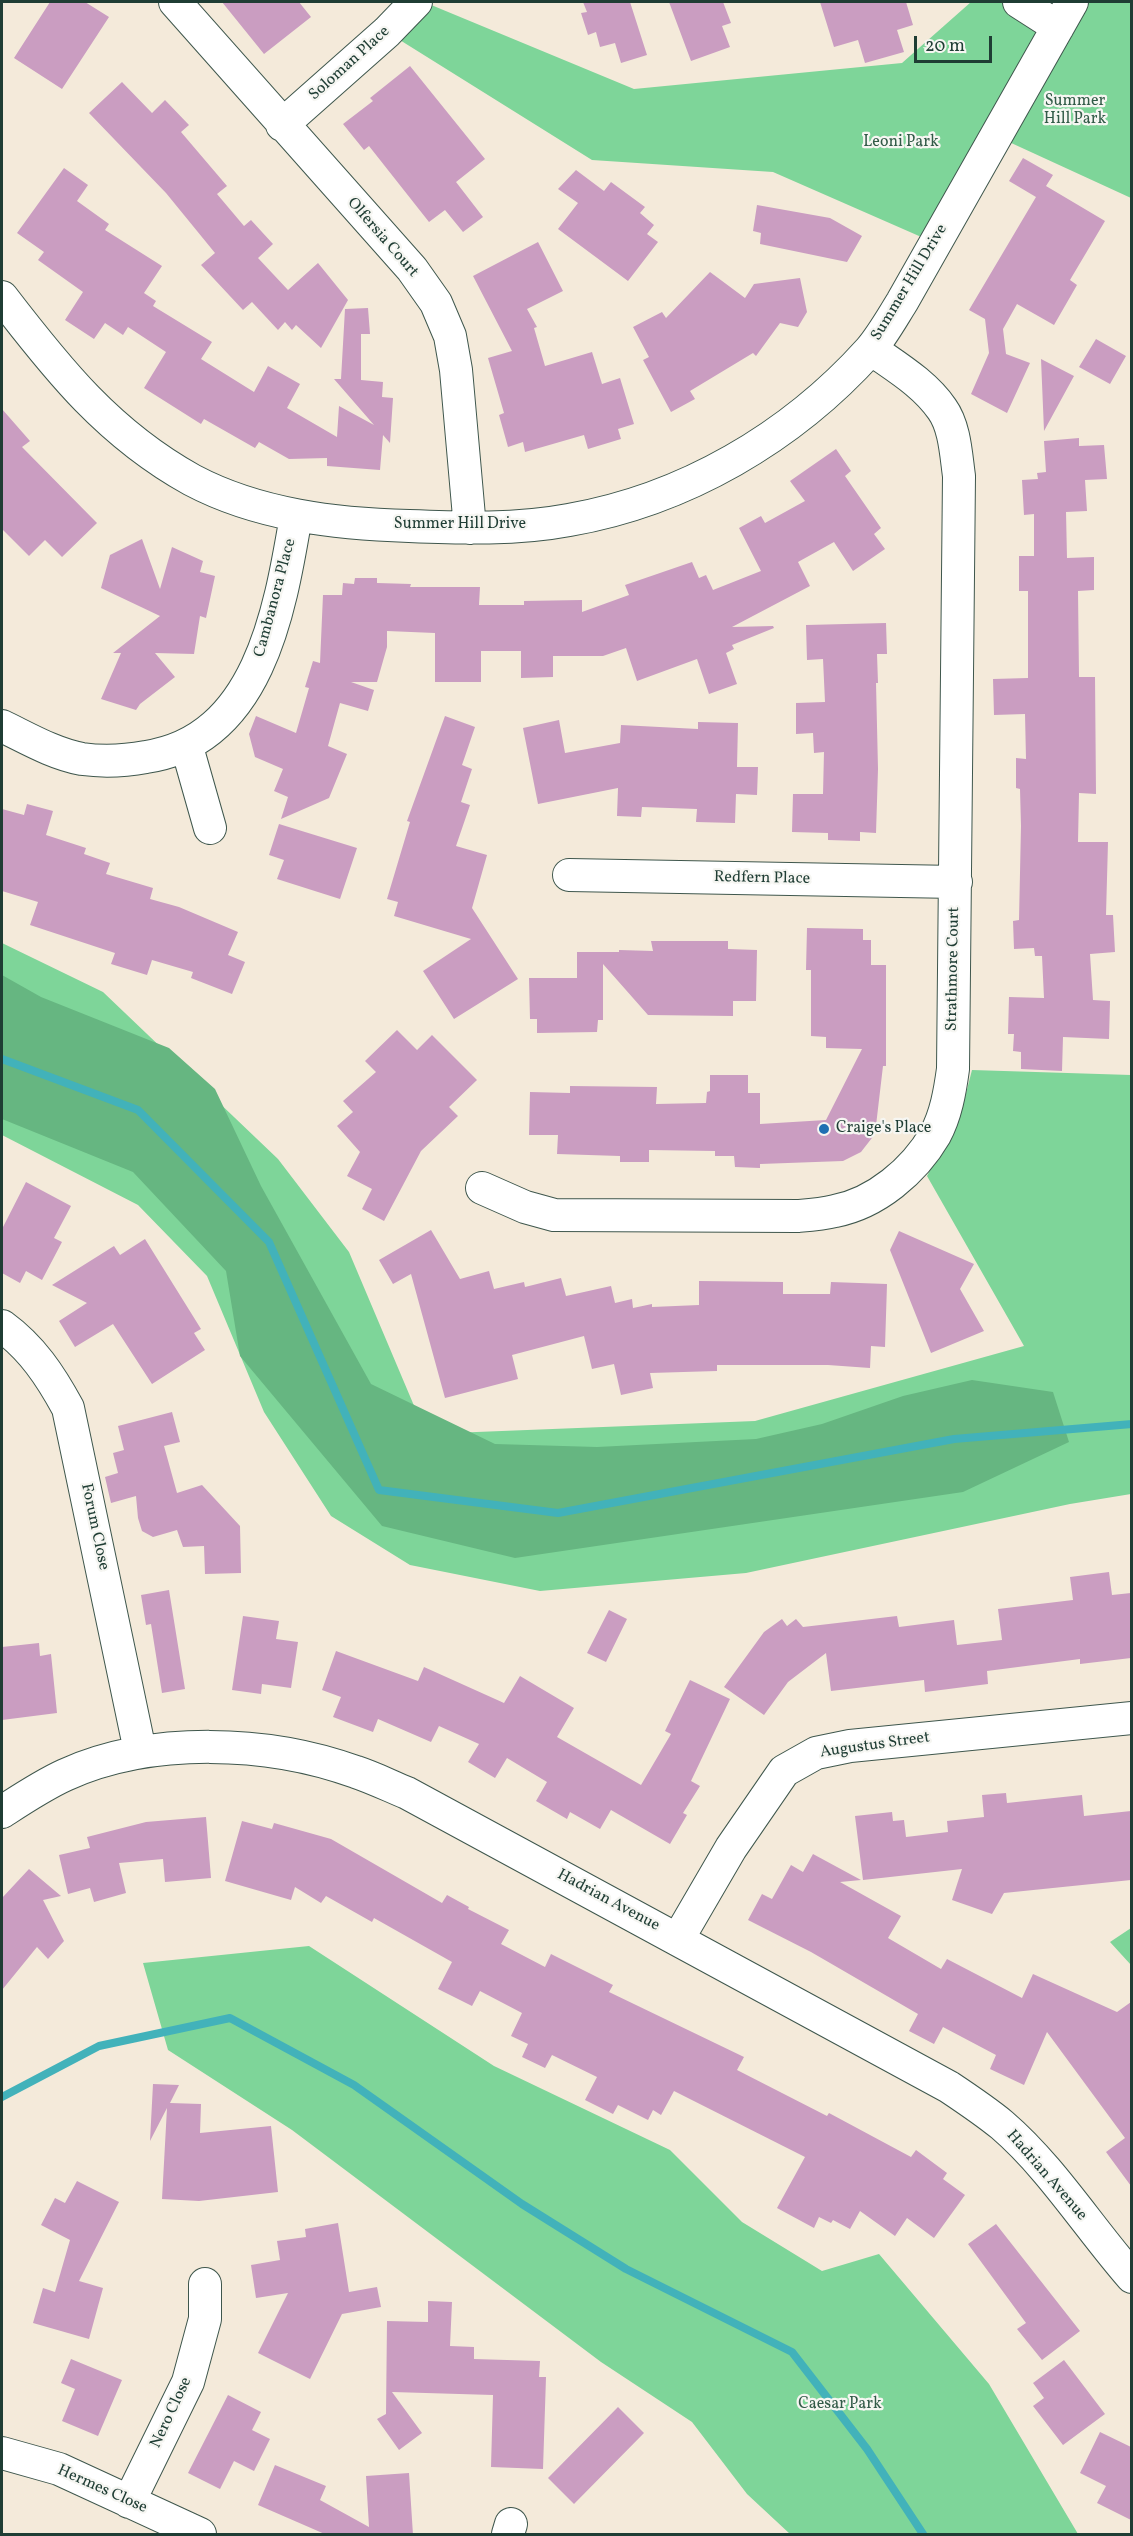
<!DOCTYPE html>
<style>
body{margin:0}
#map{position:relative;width:1133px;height:2536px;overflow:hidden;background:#f4eada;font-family:Vollkorn,serif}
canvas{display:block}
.frame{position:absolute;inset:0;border:3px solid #1f3d34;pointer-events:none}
.scale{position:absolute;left:914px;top:36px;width:78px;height:27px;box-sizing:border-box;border:3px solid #1f3d34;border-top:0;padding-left:8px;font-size:18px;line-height:21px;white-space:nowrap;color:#1f3d34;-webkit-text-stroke:4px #f6f6f2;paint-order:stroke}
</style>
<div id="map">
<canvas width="1133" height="2536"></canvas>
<div class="frame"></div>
<div class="scale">20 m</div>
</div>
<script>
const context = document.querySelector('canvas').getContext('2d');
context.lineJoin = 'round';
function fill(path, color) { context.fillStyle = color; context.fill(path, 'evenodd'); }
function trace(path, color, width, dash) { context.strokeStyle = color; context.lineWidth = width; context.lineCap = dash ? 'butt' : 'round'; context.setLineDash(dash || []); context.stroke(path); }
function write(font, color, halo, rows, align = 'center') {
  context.font = font + ' Vollkorn,serif'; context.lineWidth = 4.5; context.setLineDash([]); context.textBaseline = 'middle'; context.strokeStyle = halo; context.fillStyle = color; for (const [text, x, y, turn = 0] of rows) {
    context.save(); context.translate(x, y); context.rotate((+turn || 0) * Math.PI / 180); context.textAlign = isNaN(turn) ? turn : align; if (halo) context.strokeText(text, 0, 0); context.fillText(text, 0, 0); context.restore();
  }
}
const green = new Path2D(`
 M 424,2 L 634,89 L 902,63 L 971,2 L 1019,2 L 1058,27 L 1074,2 L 1131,2 L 1131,198 L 996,136 L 935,243 L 773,172 L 592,160 L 387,32 Z
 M 2,943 L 103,992 L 278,1159 L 349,1252 L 426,1434 L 755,1421 L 1024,1346 L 927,1176 L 963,1105 L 972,1070 L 1131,1075 L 1131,1494 L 1070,1504 L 746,1573 L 540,1591 L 410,1565 L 331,1516 L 264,1412 L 207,1276 L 138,1205 L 2,1135 Z
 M 1131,1928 L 1131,1965 L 1110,1942 Z
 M 309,1946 L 494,2066 L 670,2150 L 742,2222 L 822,2271 L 879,2254 L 989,2384 L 1078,2534 L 790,2534 L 747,2494 L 692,2422 L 601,2362 L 292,2130 L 168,2050 L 143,1963 Z`);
const forest = new Path2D(`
 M 2,975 L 41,997 L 169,1048 L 215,1089 L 261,1186 L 371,1384 L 495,1444 L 597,1447 L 756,1439 L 822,1424 L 903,1396 L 972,1380 L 1053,1392 L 1069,1442 L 963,1492 L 515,1558 L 382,1526 L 240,1356 L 226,1271 L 133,1172 L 2,1119 Z`);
const stream = new Path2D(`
 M 2,1059 L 138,1110 L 269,1242 L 379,1490 L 558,1513 L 954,1439 L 1132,1424
 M 2,2097 L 99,2046 L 230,2018 L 354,2085 L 522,2204 L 626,2269 L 792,2352 L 867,2449 L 923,2534`);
const building = new Path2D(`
 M 50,2 L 85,2 L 109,17 L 62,89 L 14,58 Z
 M 222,2 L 299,2 L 311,17 L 264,54 Z
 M 583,2 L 630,2 L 647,55 L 621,63 L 615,43 L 600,47 L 596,32 L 588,35 L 581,13 L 587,12 Z
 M 669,2 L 723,2 L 731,23 L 722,26 L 730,47 L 691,61 Z
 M 820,2 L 906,2 L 913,25 L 897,30 L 904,52 L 865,63 L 858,40 L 834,47 Z
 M 410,66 L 485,159 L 456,182 L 483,217 L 463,232 L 445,210 L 429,222 L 369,146 L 364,150 L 343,124 L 373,101 L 370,98 Z
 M 122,82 L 152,113 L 165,100 L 189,125 L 181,132 L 227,186 L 217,194 L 244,226 L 251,220 L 273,244 L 258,258 L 288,290 L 318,263 L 348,300 L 321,348 L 296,325 L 292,330 L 285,322 L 278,330 L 252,302 L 243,310 L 201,265 L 215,253 L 166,193 L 89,113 Z
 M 1023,158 L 1053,175 L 1046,186 L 1105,221 L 1070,280 L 1077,285 L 1054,325 L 1017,304 L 1003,329 L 1006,354 L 1030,363 L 1007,413 L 971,394 L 989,353 L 985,319 L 969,310 L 1036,197 L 1009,181 Z
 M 64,168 L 88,185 L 77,201 L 109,224 L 105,230 L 162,266 L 144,293 L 156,301 L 153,306 L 212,342 L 201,359 L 254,392 L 268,366 L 300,384 L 287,408 L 337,437 L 339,406 L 374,425 L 334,379 L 341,379 L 345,309 L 368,308 L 370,334 L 361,334 L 361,380 L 383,382 L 382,397 L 393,398 L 390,443 L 383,435 L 380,470 L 327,466 L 327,458 L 289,459 L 259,442 L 255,448 L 204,419 L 201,424 L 144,388 L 166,352 L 128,327 L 123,335 L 105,323 L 94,339 L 65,320 L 83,292 L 38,260 L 44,252 L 17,233 Z
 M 576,170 L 604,191 L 611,182 L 645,207 L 640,213 L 654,225 L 647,234 L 658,242 L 628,281 L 558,229 L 578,203 L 558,189 Z
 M 757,205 L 830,218 L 862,236 L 847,262 L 760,244 L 761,233 L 753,231 Z
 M 538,242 L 563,291 L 527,309 L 537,327 L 534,328 L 545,366 L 592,352 L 602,384 L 620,378 L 634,424 L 618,429 L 621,439 L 588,449 L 584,435 L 525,452 L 523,442 L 508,447 L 499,415 L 504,413 L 488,358 L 512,351 L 473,276 Z
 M 710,272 L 745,298 L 754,284 L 800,278 L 807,312 L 798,327 L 780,323 L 756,356 L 753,353 L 690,391 L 695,399 L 671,412 L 643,360 L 649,357 L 633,327 L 662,312 L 666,318 Z
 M 1096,339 L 1126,356 L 1110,384 L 1079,367 Z
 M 1041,359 L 1074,376 L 1044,431 Z
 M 2,409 L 30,441 L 22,447 L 97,523 L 62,557 L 45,540 L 29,556 L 2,529 Z
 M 1079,438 L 1079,446 L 1104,445 L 1107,479 L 1085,480 L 1087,511 L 1066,512 L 1067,558 L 1094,557 L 1094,590 L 1078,591 L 1079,677 L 1095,677 L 1096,794 L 1079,793 L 1078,842 L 1108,842 L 1106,915 L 1113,915 L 1115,952 L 1090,954 L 1093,1000 L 1110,1001 L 1109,1039 L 1063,1037 L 1062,1071 L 1021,1069 L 1021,1052 L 1013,1051 L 1014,1034 L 1008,1034 L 1009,997 L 1044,998 L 1042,956 L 1035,956 L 1034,948 L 1014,949 L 1013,921 L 1019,920 L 1021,826 L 1020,789 L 1016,788 L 1016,758 L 1026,759 L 1025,714 L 994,715 L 993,679 L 1028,678 L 1028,591 L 1019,591 L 1019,556 L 1034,556 L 1034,514 L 1024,515 L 1022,480 L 1038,479 L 1037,473 L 1046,472 L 1044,441 Z
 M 836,449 L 851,471 L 845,476 L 881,528 L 874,534 L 885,549 L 853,571 L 834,542 L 798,562 L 810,586 L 732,627 L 773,626 L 774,628 L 732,645 L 734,649 L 726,653 L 737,684 L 709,694 L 697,659 L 637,681 L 626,648 L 603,656 L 553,656 L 553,677 L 521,678 L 521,651 L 481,651 L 481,682 L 435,682 L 435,633 L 387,631 L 387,647 L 377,682 L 351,682 L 374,690 L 368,711 L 340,703 L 328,746 L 347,754 L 329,798 L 281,819 L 288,797 L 274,791 L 283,769 L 255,757 L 249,734 L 256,716 L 296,733 L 309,688 L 305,687 L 313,661 L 320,663 L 323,595 L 342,595 L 343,583 L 354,584 L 355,578 L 377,578 L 377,583 L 411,584 L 410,587 L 480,587 L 479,605 L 524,605 L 524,601 L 582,600 L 582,612 L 629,595 L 625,585 L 692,562 L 699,578 L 706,575 L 713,590 L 761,571 L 739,528 L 761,516 L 765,523 L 805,501 L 790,481 Z
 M 142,539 L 160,589 L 172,547 L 203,561 L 200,572 L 215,576 L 206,618 L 200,616 L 194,654 L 155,653 L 175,677 L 140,704 L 136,710 L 101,699 L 121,653 L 113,653 L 160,616 L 101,588 L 110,555 Z
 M 886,623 L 887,654 L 877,654 L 878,683 L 876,683 L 878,769 L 876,833 L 860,832 L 860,841 L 828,840 L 828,833 L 792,832 L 793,794 L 823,794 L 824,752 L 814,753 L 813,733 L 796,734 L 796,703 L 825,702 L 823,659 L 807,660 L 806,625 Z
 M 445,716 L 475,727 L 462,765 L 472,769 L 461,802 L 470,805 L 456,846 L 487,855 L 472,908 L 518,979 L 454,1019 L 423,971 L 471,939 L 394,916 L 398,902 L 387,899 L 410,822 L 407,821 Z
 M 559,720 L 565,753 L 620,743 L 621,725 L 698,729 L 698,722 L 738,723 L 737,767 L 758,767 L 757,795 L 736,794 L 735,823 L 696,822 L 697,809 L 642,807 L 641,817 L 617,816 L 618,788 L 538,804 L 523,728 Z
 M 27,804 L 53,811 L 46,835 L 86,848 L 84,854 L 110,863 L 106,874 L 153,888 L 150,899 L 179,907 L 238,932 L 228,955 L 245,962 L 232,994 L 191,978 L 193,972 L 152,960 L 147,975 L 111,964 L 115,953 L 30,925 L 38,902 L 2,891 L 2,809 L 24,815 Z
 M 279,824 L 357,848 L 340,899 L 277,879 L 284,860 L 269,855 Z
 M 807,928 L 863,929 L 863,940 L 871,940 L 871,965 L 886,965 L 886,1066 L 883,1066 L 875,1134 L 861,1152 L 843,1161 L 760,1164 L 760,1168 L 735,1167 L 734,1156 L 715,1156 L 715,1151 L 649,1150 L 649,1162 L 620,1162 L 620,1156 L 557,1154 L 558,1135 L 529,1135 L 530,1092 L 570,1093 L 570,1086 L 657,1087 L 656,1104 L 706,1103 L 707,1092 L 710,1091 L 710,1075 L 748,1075 L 748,1093 L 760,1093 L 760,1124 L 826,1120 L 862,1049 L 826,1048 L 826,1037 L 811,1036 L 811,970 L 806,970 Z
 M 651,941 L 728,941 L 728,949 L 757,950 L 756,1001 L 733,1001 L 733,1016 L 648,1015 L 603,964 L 603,1020 L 598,1020 L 597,1032 L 537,1033 L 537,1019 L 530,1019 L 529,978 L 577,978 L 577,952 L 619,952 L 619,950 L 653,951 Z
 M 397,1030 L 417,1050 L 432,1035 L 477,1080 L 449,1107 L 458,1116 L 421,1151 L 384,1221 L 362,1209 L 372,1189 L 347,1176 L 360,1152 L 337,1126 L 353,1112 L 343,1101 L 376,1072 L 365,1061 Z
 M 26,1182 L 71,1206 L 54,1238 L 62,1242 L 42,1280 L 26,1271 L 20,1283 L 2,1273 L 2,1229 Z
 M 431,1230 L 460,1279 L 489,1271 L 494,1289 L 524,1282 L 525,1287 L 561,1278 L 566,1296 L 611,1286 L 615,1303 L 632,1299 L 633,1308 L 652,1304 L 652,1307 L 699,1305 L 699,1281 L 783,1282 L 783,1294 L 830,1294 L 831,1282 L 887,1284 L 885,1347 L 871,1346 L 870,1368 L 828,1365 L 717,1365 L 717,1371 L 650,1373 L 653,1388 L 621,1395 L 614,1364 L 592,1369 L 584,1336 L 512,1355 L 518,1379 L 445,1398 L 411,1274 L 393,1284 L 379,1260 Z
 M 899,1231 L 974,1264 L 960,1289 L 984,1331 L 931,1353 L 890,1250 Z
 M 145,1239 L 201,1329 L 194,1333 L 205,1350 L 152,1384 L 113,1324 L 75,1347 L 59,1321 L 87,1303 L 52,1285 L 114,1246 L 120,1255 Z
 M 172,1412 L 180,1442 L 164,1446 L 177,1493 L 202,1485 L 240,1526 L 241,1573 L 205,1574 L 204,1546 L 183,1547 L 177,1530 L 153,1537 L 142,1531 L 138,1518 L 136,1496 L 111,1503 L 105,1477 L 118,1473 L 113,1453 L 124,1450 L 118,1426 Z
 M 1109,1572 L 1112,1595 L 1131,1593 L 1131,1658 L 1080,1664 L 1080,1659 L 987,1671 L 988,1684 L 925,1692 L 924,1680 L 831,1691 L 826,1653 L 788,1682 L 764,1715 L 724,1687 L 764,1632 L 782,1619 L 787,1626 L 796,1619 L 803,1627 L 897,1616 L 899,1627 L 954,1620 L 957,1645 L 1002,1640 L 998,1609 L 1073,1600 L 1070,1577 Z
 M 169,1590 L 185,1689 L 162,1693 L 151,1624 L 146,1625 L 141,1595 Z
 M 609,1610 L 627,1619 L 606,1662 L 587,1653 Z
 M 243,1616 L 279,1621 L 276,1639 L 298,1642 L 291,1688 L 262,1684 L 261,1694 L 232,1690 Z
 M 39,1643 L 40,1656 L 51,1654 L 57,1713 L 2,1720 L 2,1647 Z
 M 336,1651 L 418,1681 L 424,1667 L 504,1703 L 520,1676 L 574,1708 L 557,1737 L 641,1785 L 671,1734 L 665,1731 L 690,1680 L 730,1699 L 691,1781 L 700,1786 L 683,1813 L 687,1815 L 670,1844 L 611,1810 L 600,1829 L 570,1812 L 567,1819 L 536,1801 L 547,1782 L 507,1758 L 495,1778 L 468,1762 L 479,1744 L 439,1726 L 431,1742 L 378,1719 L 373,1732 L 333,1717 L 341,1697 L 322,1690 Z
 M 1006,1793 L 1007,1803 L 1082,1795 L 1084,1816 L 1131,1811 L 1131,1880 L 1004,1893 L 992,1914 L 952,1900 L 962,1869 L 863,1880 L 855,1816 L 892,1812 L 893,1821 L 904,1820 L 906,1837 L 948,1832 L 947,1821 L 984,1817 L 982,1795 Z
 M 206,1817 L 211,1878 L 165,1882 L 163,1859 L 119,1863 L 126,1893 L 94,1902 L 90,1888 L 68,1894 L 59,1855 L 90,1848 L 87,1837 L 146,1822 Z
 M 242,1821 L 272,1829 L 274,1823 L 331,1839 L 442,1903 L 447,1895 L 469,1907 L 468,1909 L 509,1930 L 501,1944 L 545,1967 L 551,1954 L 613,1985 L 609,1992 L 744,2057 L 737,2070 L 827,2116 L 829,2113 L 911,2157 L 916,2150 L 947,2173 L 943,2179 L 965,2195 L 934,2238 L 907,2218 L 895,2236 L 860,2211 L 850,2229 L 833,2220 L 831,2223 L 819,2217 L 814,2228 L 777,2208 L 805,2157 L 674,2091 L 661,2115 L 653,2110 L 648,2120 L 618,2105 L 613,2114 L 585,2100 L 597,2077 L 552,2055 L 545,2068 L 522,2057 L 528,2044 L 511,2036 L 522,2013 L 480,1991 L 472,2006 L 438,1989 L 452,1962 L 374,1918 L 372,1922 L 326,1896 L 321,1903 L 295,1887 L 291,1900 L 225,1881 Z
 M 813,1854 L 861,1880 L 840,1882 L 901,1916 L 888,1938 L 941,1969 L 947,1959 L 1022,1998 L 1033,1974 L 1117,2012 L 1131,2002 L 1131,2186 L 1106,2152 L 1125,2138 L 1047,2032 L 1024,2085 L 990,2069 L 996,2055 L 943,2027 L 934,2044 L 909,2031 L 918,2014 L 811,1952 L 748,1920 L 762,1894 L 772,1899 L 791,1865 L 803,1872 Z
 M 29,1869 L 61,1896 L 43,1900 L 64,1941 L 48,1959 L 37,1947 L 2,1990 L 2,1898 Z
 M 153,2084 L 179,2085 L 170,2103 L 201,2104 L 200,2133 L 271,2126 L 278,2192 L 199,2201 L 162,2199 L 167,2108 L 150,2141 Z
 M 77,2181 L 119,2202 L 79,2281 L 103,2288 L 89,2339 L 33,2323 L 43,2288 L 55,2292 L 70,2240 L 41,2225 L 55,2198 L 65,2203 Z
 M 338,2223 L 349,2292 L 377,2287 L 381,2307 L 342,2314 L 310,2379 L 258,2353 L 288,2293 L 256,2298 L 251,2265 L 280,2260 L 277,2241 L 306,2237 L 305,2229 Z
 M 996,2224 L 1080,2331 L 1042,2360 L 1017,2329 L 1026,2323 L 968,2244 Z
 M 428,2301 L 452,2302 L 450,2346 L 474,2347 L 474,2359 L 540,2361 L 539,2377 L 546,2377 L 543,2469 L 491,2467 L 493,2395 L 392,2392 L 422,2433 L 399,2450 L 377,2419 L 386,2414 L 387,2321 L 428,2322 Z
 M 71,2359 L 122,2380 L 98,2436 L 62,2421 L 75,2389 L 61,2383 Z
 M 1064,2360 L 1105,2414 L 1063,2445 L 1033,2406 L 1044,2398 L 1033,2383 Z
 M 228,2395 L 261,2412 L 252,2430 L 270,2439 L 254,2471 L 234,2461 L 220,2489 L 188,2473 Z
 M 618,2407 L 644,2433 L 574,2504 L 548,2478 Z
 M 1100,2432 L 1131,2447 L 1131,2520 L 1097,2503 L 1106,2486 L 1080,2473 Z
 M 275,2465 L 326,2486 L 320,2500 L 369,2527 L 366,2476 L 409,2473 L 413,2535 L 327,2535 L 258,2505 Z`);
const minor = new Path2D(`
 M 175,2 L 412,269 L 436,303 L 450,336 L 456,370 L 470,528
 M 1019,2 L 1058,27
 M 282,125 L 387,32 L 416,2
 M 2,297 C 58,370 109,434 192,480 C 258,515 336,524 409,526 C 462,528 516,530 569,520 C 684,500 791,438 870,350 C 882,336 892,318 902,302 L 1072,2
 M 2,726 C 27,738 54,754 82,759 C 104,762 124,761 146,757 C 259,740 280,610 296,516
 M 187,747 L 210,828
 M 569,875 L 956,882
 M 482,1188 L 525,1207 L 554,1215 L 798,1216 C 810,1215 823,1214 835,1211 C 876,1203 914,1171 935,1135 C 946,1115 950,1091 953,1069 L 959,476 C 956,455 955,427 942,409 C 924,383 896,367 871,349
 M 2,1326 C 32,1348 50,1375 68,1408 L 140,1751
 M 2,1812 C 22,1799 43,1785 65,1775 C 151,1736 268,1740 356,1772 C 374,1778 390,1786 407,1793 L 949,2087 C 967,2099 985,2111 1002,2125 C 1051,2167 1089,2228 1132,2277
 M 678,1939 L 731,1848 L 784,1771 L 816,1753 L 850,1746 L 1132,1718
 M 2,2453 L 59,2469 L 200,2534
 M 129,2502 L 188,2382 L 205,2319 L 205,2284
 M 508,2534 L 511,2524`);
const markers = [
 [824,1129,6,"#1f6fb2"]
];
const streetNames = [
 ["Soloman Place",350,64,-42],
 ["Olfersia Court",382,238,49],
 ["Summer Hill Drive",910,283,-59],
 ["Summer Hill Drive",460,525],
 ["Cambanora Place",276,598,-75],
 ["Redfern Place",762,879,1],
 ["Strathmore Court",954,969,-89],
 ["Forum Close",94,1527,78],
 ["Augustus Street",875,1746,-8],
 ["Hadrian Avenue",608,1901,28],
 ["Hadrian Avenue",1046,2176,49],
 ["Nero Close",172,2413,-65],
 ["Hermes Close",102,2490,24]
];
const parkNames = [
 ["Summer",1075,102],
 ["Hill Park",1075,120],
 ["Leoni Park",901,143],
 ["Caesar Park",840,2405]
];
const poiNames = [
 ["Craige's Place",836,1129]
];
fill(green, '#7ed599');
fill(forest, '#66b681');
trace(stream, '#42b2ba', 8);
fill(building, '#ca9dc1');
trace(minor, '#3f574d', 34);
trace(minor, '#fff', 32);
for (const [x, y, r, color] of markers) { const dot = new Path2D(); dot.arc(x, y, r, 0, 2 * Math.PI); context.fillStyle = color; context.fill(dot); trace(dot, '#f6f6f2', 2); }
write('16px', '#1f3d34', '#f6f6f2', streetNames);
write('16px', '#325b48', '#f6f6f2', parkNames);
write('16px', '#1f3d34', '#f6f6f2', poiNames, 'left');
</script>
